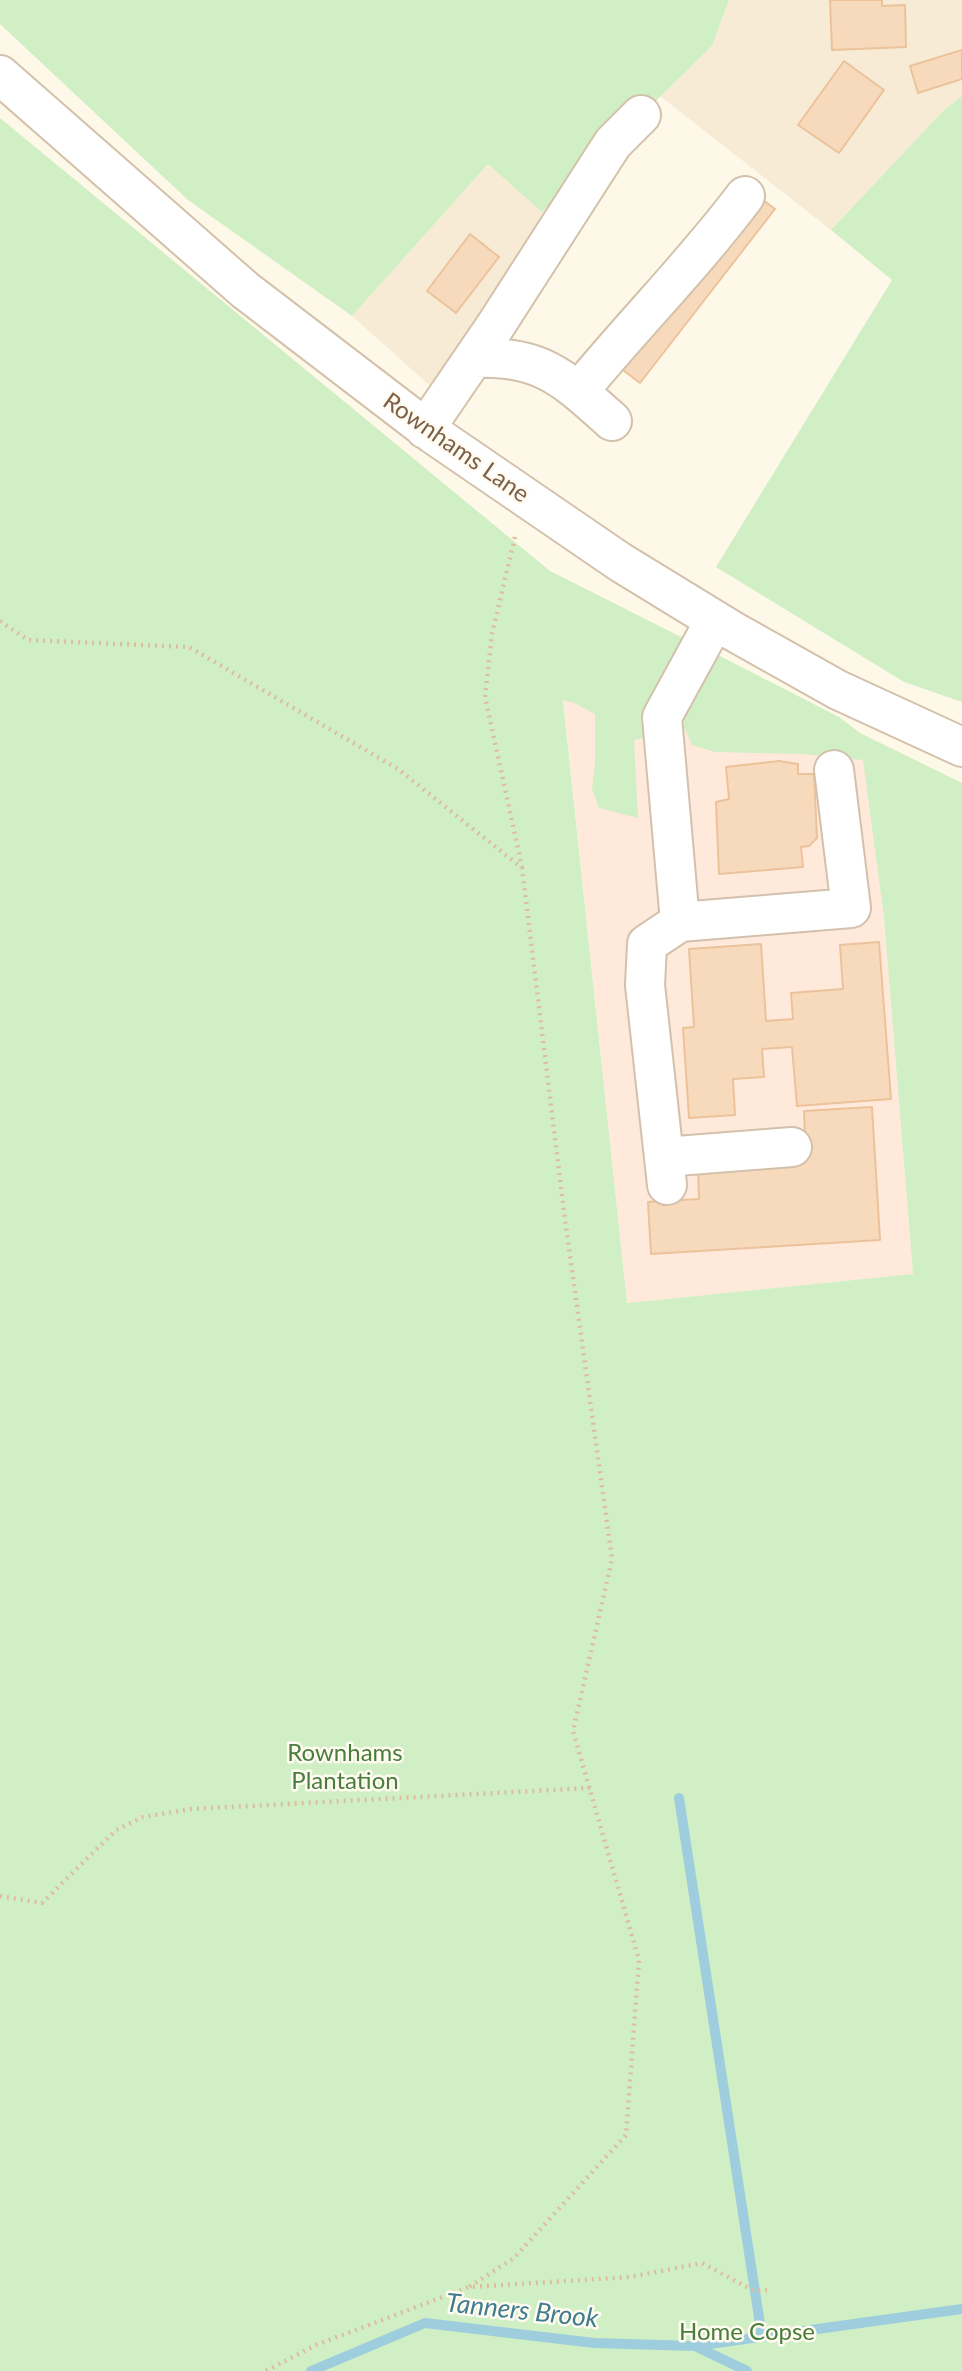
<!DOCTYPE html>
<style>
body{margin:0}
canvas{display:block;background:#fef8e8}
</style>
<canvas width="962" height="2371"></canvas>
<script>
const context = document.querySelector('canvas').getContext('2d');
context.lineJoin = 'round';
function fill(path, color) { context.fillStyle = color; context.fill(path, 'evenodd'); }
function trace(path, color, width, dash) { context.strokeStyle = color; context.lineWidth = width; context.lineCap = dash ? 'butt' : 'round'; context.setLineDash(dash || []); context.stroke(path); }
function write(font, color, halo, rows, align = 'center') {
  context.font = font + ' Lato,sans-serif'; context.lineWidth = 5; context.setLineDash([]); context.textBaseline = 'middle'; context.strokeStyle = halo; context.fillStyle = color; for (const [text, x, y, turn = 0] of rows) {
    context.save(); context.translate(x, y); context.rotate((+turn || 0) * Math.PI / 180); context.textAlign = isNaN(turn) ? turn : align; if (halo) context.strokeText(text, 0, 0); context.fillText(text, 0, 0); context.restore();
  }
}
const residential = new Path2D(`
 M 729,0 L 962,0 L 962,96 L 943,111 L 831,230 L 660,96 L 458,411 L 352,316 L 488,164 L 543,211 L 712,46 Z`);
const commercial = new Path2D(`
 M 550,571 L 839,717 L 860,733 L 884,918 L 913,1274 L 627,1303 Z`);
const green = new Path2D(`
 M 0,0 L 729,0 L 712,46 L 542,212 L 488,164 L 352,316 L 188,200 L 0,24 Z
 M 962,96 L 962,702 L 904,682 L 716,567 L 892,280 L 831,230 L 943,111 Z
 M 0,118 L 550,571 L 687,640 L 652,737 L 634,740 L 638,818 L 599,808 L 592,789 L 595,762 L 595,714 L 574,703 L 563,700 L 627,1303 L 913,1274 L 884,918 L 863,760 L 802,754 L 715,752 L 692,745 L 684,727 L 685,707 L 716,654 L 839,717 L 860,733 L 962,783 L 962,2371 L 0,2371 Z`);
const stream = new Path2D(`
 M 679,1798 L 762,2337
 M 695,2346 L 747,2371
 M 311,2371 L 425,2323 L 594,2343 L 695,2346 L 962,2309`);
const building = new Path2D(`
 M 830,0 L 882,0 L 882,6 L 905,5 L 906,47 L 832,50 Z
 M 962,50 L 962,79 L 918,93 L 910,66 Z
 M 844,61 L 884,90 L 839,153 L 798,125 Z
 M 754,193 L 775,209 L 640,383 L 619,367 Z
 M 470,234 L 499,257 L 456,313 L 427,291 Z
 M 779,761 L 798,764 L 798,774 L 814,774 L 817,838 L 809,846 L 801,847 L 803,867 L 719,874 L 716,802 L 729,799 L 726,767 Z
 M 879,942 L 891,1099 L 797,1106 L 792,1047 L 762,1049 L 764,1077 L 733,1079 L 735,1115 L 689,1118 L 683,1028 L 694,1027 L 689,949 L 761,944 L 766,1021 L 793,1019 L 791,993 L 843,989 L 840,945 Z
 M 872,1107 L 880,1240 L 651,1254 L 648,1202 L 699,1199 L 698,1167 L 806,1160 L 804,1111 Z`);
const path = new Path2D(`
 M 515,537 L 492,634 L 485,697 L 522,867
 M 0,621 L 28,640 L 189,647 L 398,769 L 522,868 L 564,1212 L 612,1559 L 573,1731 L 639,1960 L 626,2135 L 514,2258 L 469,2287
 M 0,1896 L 42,1903 L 116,1830 L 143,1817 L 191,1809 L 590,1788
 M 266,2371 L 316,2345 L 469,2287 L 630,2277 L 702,2263 L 754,2291 L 767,2290`);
const minor = new Path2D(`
 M 0,75 L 245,290 L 433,434 L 620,562 L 731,630 L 838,690 L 962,747
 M 474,358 C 541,355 564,378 612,421
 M 579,391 C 633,325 694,264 745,196
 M 425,429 L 496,325 L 613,143 L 641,115
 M 680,922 L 851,908 L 834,770
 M 664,1157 L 792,1147
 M 667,1185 L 645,985 L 647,944 L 680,922 L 662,717 L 715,620`);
const streetNames = [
 ["Rownhams Lane",456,448,35]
];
const parkNames = [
 ["Rownhams",345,1753],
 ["Plantation",345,1781],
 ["Home Copse",747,2332]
];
const waterNames = [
 ["Tanners Brook",522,2311,6]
];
fill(residential, '#f7ebd5');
fill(commercial, '#ffe9db');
fill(green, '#d1efc4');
trace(stream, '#9ecede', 10);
fill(building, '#f7dabc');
trace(building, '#ecc29b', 2);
trace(minor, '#d3c1ab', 42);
trace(path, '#ddbd9e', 4.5, [2, 5]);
trace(minor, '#fff', 38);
write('24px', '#7c6048', '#fffbf0', streetNames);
write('24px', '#487d3c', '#fffbf0', parkNames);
write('italic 26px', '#3f7c92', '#fffbf0', waterNames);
</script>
